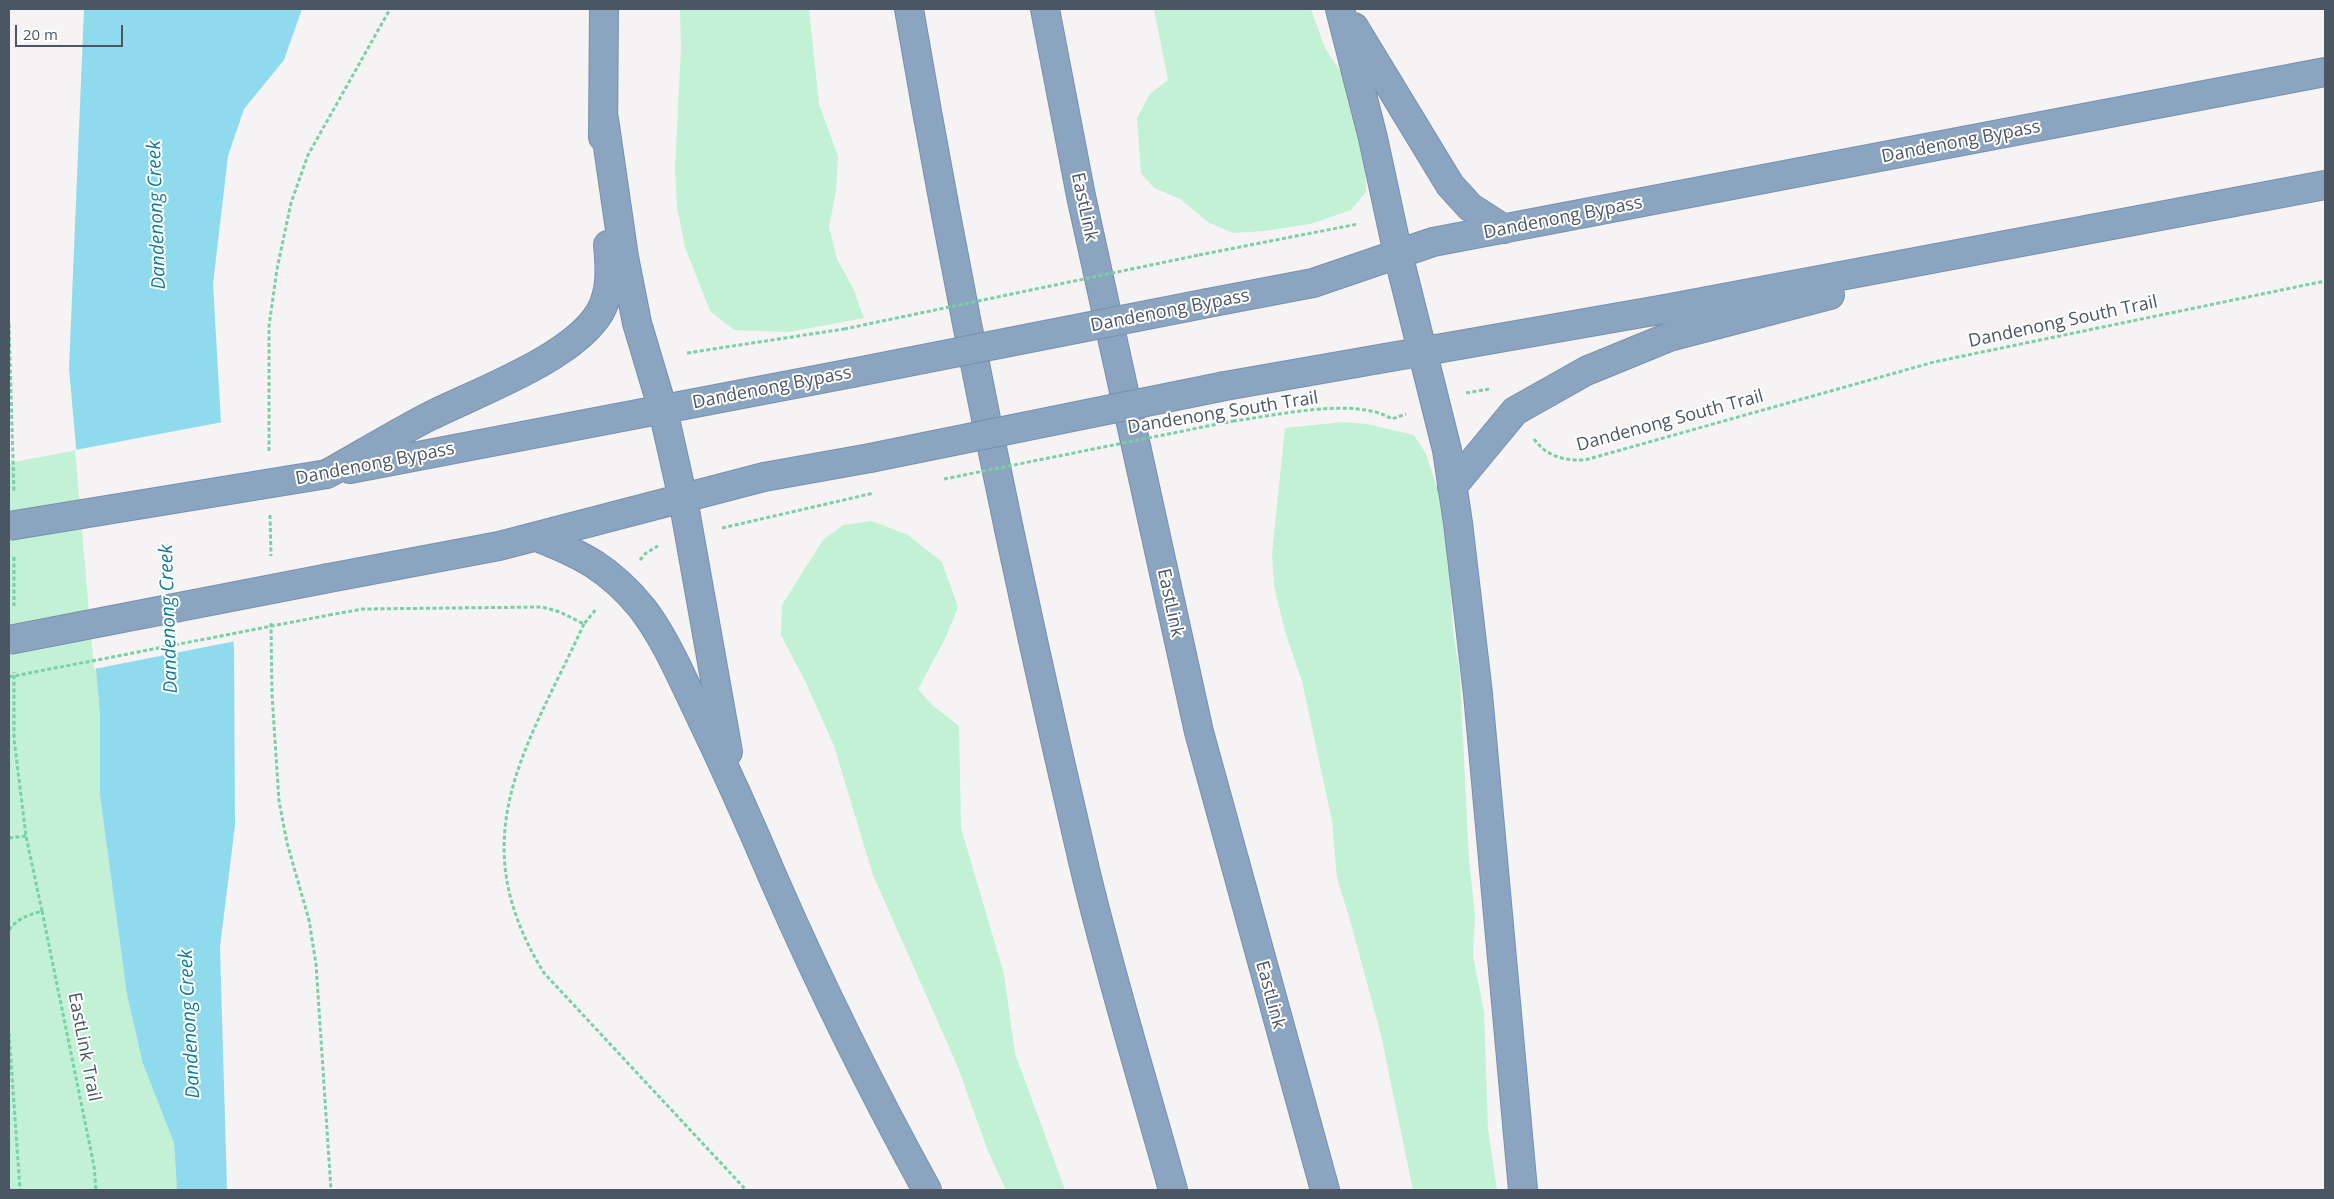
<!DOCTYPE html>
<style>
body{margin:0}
#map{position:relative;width:2334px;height:1199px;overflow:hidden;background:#f5f3f3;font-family:"Open Sans",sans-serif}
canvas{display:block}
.frame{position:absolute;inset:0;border:10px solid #4a5661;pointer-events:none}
.scale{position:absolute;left:15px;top:25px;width:108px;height:22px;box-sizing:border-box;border:2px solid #4a5661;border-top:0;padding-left:6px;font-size:15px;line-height:18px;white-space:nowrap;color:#4a5661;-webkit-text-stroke:4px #fff;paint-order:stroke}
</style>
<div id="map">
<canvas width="2334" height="1199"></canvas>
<div class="frame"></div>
<div class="scale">20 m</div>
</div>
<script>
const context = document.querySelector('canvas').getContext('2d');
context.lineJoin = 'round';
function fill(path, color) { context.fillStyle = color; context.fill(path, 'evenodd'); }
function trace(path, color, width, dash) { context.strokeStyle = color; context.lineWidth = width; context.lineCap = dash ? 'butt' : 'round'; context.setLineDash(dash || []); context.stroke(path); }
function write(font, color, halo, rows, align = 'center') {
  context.font = font + ' "Open Sans",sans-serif'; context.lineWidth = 4; context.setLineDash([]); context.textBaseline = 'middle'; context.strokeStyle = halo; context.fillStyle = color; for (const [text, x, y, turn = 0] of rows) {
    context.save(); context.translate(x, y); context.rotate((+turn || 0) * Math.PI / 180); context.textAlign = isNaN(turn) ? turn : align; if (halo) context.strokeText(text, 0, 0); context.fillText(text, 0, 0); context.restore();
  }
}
const green = new Path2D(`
 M 680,9 L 809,9 L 819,104 L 838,156 L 836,191 L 829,227 L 837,259 L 853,288 L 864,318 L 789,332 L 734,330 L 710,311 L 685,247 L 677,207 L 675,169 L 681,49 Z
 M 1154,9 L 1311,9 L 1325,48 L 1349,84 L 1365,153 L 1366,192 L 1351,210 L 1310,224 L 1264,231 L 1234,233 L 1209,223 L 1180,199 L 1154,188 L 1141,173 L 1137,118 L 1150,94 L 1168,80 Z
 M 1343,422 L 1367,424 L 1414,435 L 1426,454 L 1446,515 L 1453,631 L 1460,675 L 1469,860 L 1475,915 L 1473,956 L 1484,1012 L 1488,1129 L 1497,1190 L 1413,1190 L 1381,1035 L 1350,920 L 1337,878 L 1332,821 L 1302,681 L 1286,635 L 1274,586 L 1272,553 L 1285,428 Z
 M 77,450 L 100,714 L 100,796 L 127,995 L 143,1064 L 174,1143 L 177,1190 L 9,1190 L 9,463 Z
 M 872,521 L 908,535 L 942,562 L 958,607 L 945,639 L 918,689 L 932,705 L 959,726 L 961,828 L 1004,974 L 1015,1053 L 1065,1190 L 1006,1190 L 988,1151 L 957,1065 L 873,875 L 834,746 L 807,685 L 781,635 L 782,605 L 823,540 L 843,525 Z`);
const water = new Path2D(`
 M 84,9 L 302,9 L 284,60 L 244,109 L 228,156 L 213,284 L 234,649 L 235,825 L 220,947 L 227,1190 L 177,1190 L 174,1143 L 143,1064 L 127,995 L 100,796 L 100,714 L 69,369 Z`);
const pier = new Path2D(`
 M 223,422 L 236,641 L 94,669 L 75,450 Z`);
const path = new Path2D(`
 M 1199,255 L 1358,224
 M 9,324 L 14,493
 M 687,353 L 844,329
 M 1466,393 L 1489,389
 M 1233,421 C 1275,416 1355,396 1392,419 L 1406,414
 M 1534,439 C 1546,456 1564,461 1585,460 L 1934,362 L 2325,281
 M 269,451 L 269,326 L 277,269 L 291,203 L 308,155 L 390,9
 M 270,515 L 271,556
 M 722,528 L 874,493
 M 14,557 L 14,606
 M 640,560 L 646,553 L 658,546
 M 329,615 L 363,609 L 542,607 L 560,612 L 584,624 L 597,608
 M 271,623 L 272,695 L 279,801 L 287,843 L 309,920 L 316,964 L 331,1190
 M 584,624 C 526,750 460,837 544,973 L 746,1190
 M 9,838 L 26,836
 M 42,911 L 94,1166 L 96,1190
 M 9,930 C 18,918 28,915 42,911 L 26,836 L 14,739 L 14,672
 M 9,1033 L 20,1190`);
const highway = new Path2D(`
 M 909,9 C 958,295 1017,579 1083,861 C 1109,972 1143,1081 1173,1190
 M 1045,9 L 1081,196 L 1199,732 L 1325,1190
 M 1340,9 L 1373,138 L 1398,254 L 1447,450 L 1458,523 L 1478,694 L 1523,1190
 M 1354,27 L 1450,185 L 1470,207 L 1504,229
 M 604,119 L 624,257 L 637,323 L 663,410 L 683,499 L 728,752
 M 603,137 L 604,9
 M 1208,303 L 1313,283 L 1433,242 L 2325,72
 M 1225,386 L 1665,309 L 2325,185
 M 350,469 L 852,373
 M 327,474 C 361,455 395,434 430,416 C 478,392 573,358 600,312 C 612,291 610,267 608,245
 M 1452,487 L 1515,411 L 1586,371 L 1669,337 L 1830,295
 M 537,537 C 583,555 610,569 642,608 C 665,638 680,674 696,707 C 724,765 750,823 775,882 C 821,987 872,1090 927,1190
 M 329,578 L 499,546 L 764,477 L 870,458`);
const pathBridge = new Path2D(`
 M 844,329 L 1199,255
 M 944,479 L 1233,421
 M 9,677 L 329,615`);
const highwayBridge = new Path2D(`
 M 852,373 L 1208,303
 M 870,458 L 1225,386
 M 9,526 L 327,474
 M 9,640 L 329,578`);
const streetNames = [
 ["Dandenong Bypass",1961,142,-11],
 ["EastLink",1084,207,78],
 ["Dandenong Bypass",1563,218,-11],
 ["Dandenong Bypass",1170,311,-11],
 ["Dandenong South Trail",2063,322,-12],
 ["Dandenong Bypass",772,388,-11],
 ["Dandenong South Trail",1223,413,-9],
 ["Dandenong South Trail",1670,421,-15],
 ["Dandenong Bypass",375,464,-11],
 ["EastLink",1170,603,78],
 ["EastLink",1270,995,75],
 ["EastLink Trail",84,1047,79]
];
const waterNames = [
 ["Dandenong Creek",157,215,-92],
 ["Dandenong Creek",169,619,-92],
 ["Dandenong Creek",190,1024,-93]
];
fill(green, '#c3f1d5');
fill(water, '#90daee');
fill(pier, '#f5f3f3');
trace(highway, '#7690ad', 30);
trace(path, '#7ad0a6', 3, [4, 2.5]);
trace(highway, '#8ba5c1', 28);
trace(highwayBridge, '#7690ad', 30, []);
trace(pathBridge, '#7ad0a6', 3, [4, 2.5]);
trace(highwayBridge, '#8ba5c1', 28);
write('18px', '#4a5661', '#fff', streetNames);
write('italic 19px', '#0c7c9b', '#fff', waterNames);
</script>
